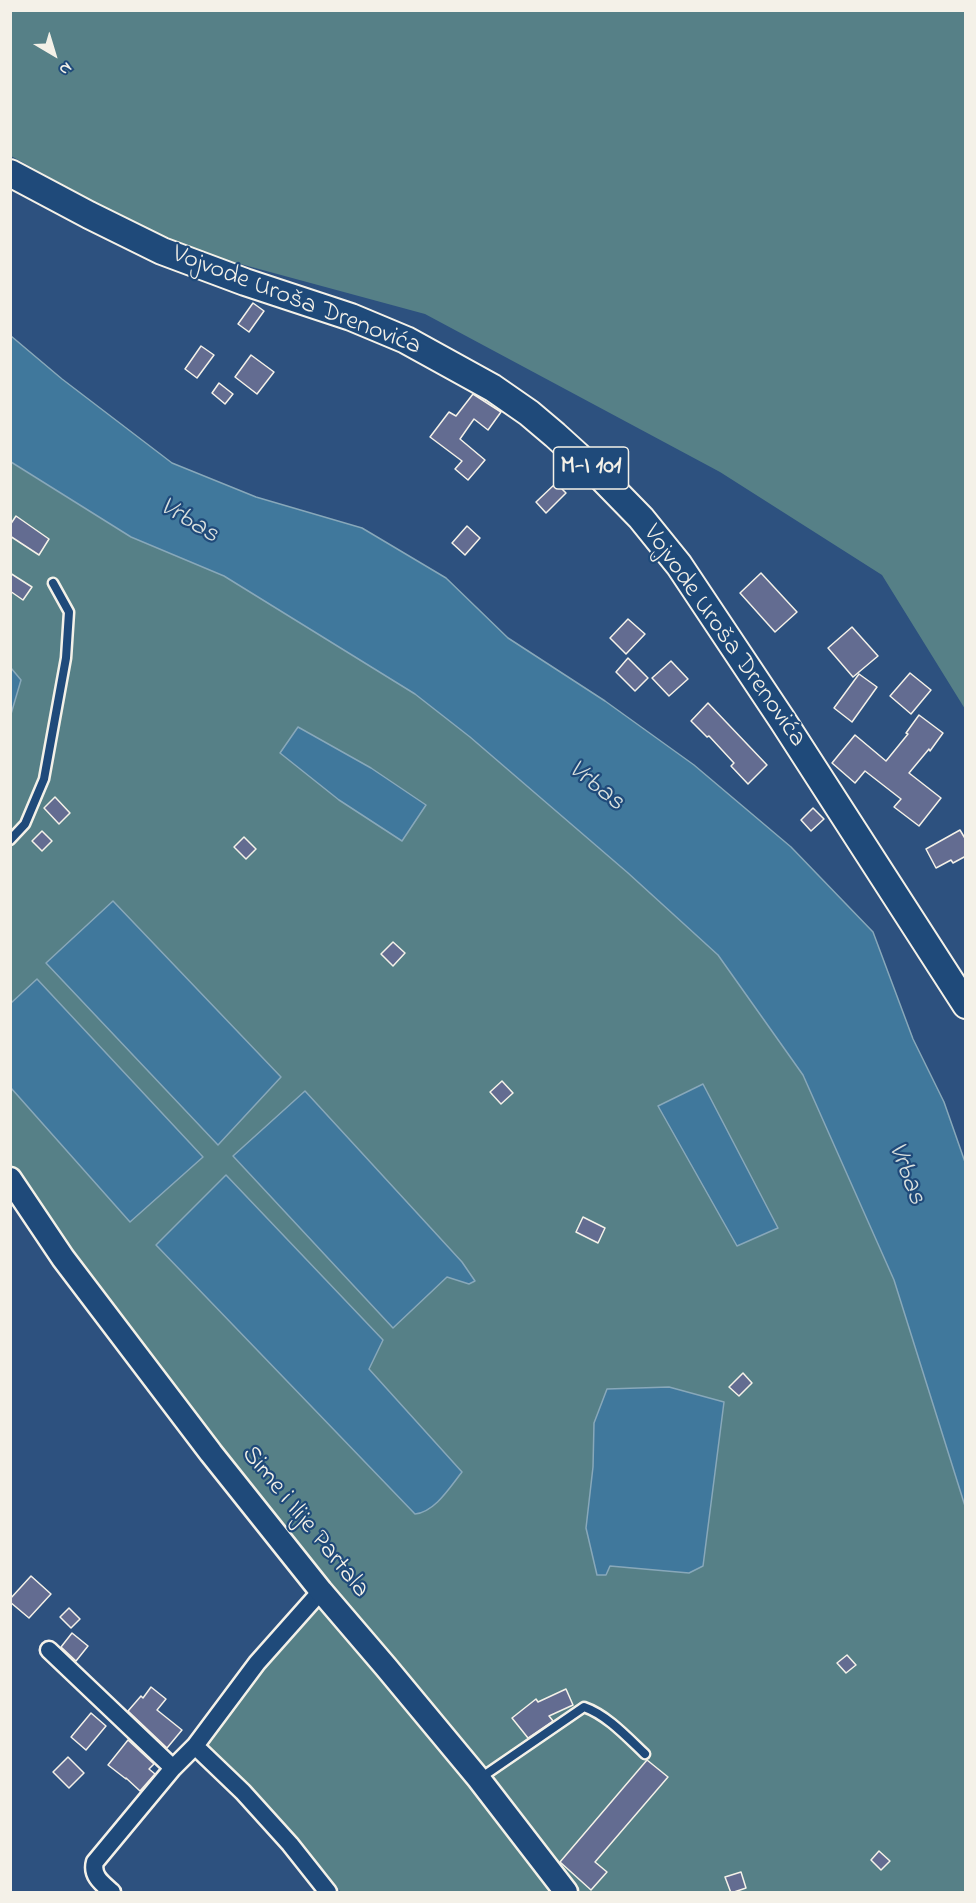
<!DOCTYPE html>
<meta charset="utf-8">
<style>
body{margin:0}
#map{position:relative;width:976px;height:1903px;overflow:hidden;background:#2d517f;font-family:"Indie Flower",sans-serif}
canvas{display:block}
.frame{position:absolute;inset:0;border:12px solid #f4f1e8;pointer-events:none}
.north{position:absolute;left:24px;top:24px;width:60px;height:60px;-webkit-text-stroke:4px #1f4a7a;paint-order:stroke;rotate:142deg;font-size:16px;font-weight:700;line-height:24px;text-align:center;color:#f4f1e8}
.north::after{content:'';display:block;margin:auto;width:21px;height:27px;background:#f4f1e8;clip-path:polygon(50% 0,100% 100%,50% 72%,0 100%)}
</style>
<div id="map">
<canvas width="976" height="1903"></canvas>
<div class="frame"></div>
<div class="north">N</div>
</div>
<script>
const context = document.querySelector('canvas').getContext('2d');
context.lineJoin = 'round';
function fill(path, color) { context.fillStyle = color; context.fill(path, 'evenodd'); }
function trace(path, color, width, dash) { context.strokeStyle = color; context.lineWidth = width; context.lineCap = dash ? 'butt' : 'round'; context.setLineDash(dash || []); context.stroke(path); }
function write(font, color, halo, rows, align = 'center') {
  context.font = font + ' "Indie Flower",sans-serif'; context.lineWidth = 4.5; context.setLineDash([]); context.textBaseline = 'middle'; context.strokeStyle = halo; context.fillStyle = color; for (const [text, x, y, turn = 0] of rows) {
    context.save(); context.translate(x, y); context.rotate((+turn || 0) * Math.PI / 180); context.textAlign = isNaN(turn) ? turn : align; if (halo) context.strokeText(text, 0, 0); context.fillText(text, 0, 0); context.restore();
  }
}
const green = new Path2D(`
 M 11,11 L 965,11 L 965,709 L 882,575 L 720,472 L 425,314 L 174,246 L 11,156 Z
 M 10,462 L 131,537 L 222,575 L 415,694 L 470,737 L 628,873 L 718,955 L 803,1075 L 894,1280 L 965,1506 L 965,1892 L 341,1892 L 288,1831 L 199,1740 L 320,1591 L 11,1179 Z`);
const water = new Path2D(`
 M 11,336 L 62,379 L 172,463 L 256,497 L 362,528 L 446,578 L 508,638 L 605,701 L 694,765 L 791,847 L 873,932 L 913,1039 L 944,1102 L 965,1162 L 965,1506 L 894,1280 L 803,1075 L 718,955 L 628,873 L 470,737 L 415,694 L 224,576 L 131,537 L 11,462 Z
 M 11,668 L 21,680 L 11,714 Z
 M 298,727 L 371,768 L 426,805 L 402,841 L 339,800 L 280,753 Z
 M 113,901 L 281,1077 L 218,1145 L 46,963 Z
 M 37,979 L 203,1157 L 130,1222 L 11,1088 L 11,1003 Z
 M 703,1084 L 778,1228 L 737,1246 L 658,1106 Z
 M 305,1091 L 462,1262 L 475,1281 L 469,1284 L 447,1277 L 393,1328 L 233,1156 Z
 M 226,1175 L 383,1340 L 369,1369 L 462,1472 C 450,1487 435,1512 415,1514 L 156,1245 Z
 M 669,1387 L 724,1402 L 703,1566 L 689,1573 L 610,1566 L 606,1575 L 597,1575 L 586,1528 L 593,1467 L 594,1423 L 607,1389 Z`);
const building = new Path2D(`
 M 253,303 L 264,311 L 249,332 L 238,324 Z
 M 201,346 L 214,355 L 197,378 L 185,369 Z
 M 251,355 L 274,372 L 257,394 L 235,377 Z
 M 219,383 L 233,394 L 225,404 L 212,393 Z
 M 473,394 L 501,412 L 488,430 L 474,419 L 460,439 L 485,460 L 468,480 L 455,469 L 462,461 L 430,437 L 449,412 L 456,416 Z
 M 556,483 L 566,493 L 546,513 L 536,502 Z
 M 16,516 L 49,539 L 39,555 L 10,536 L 10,525 Z
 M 467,526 L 480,538 L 465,555 L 452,543 Z
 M 10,573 L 32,587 L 23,600 L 10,591 Z
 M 761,573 L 797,612 L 775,632 L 740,593 Z
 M 628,619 L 645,634 L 626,654 L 610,638 Z
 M 852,627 L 878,656 L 853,677 L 828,648 Z
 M 628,658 L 648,678 L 635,691 L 616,672 Z
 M 671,661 L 688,679 L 669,696 L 652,678 Z
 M 910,673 L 931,690 L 911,714 L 890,696 Z
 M 859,674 L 877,687 L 852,722 L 834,708 Z
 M 708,703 L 767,765 L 748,784 L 731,766 L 734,763 L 709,736 L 707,737 L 691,721 Z
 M 919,715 L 943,733 L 930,751 L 929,749 L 909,773 L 941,798 L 919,826 L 894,807 L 901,799 L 865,771 L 855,783 L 832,763 L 855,735 L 886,761 L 908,734 L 906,733 Z
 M 55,797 L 70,813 L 59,824 L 44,808 Z
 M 813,808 L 824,819 L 811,831 L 801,820 Z
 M 960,830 L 966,840 L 966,856 L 953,863 L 951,860 L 936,868 L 926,849 Z
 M 42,831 L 52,841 L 42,851 L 32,841 Z
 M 244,837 L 256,849 L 246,859 L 234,847 Z
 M 393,942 L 405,953 L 393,966 L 381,954 Z
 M 502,1081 L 513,1093 L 501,1104 L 490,1092 Z
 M 583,1217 L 605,1228 L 598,1243 L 576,1232 Z
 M 743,1373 L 752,1383 L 739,1396 L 729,1387 Z
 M 31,1576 L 51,1594 L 29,1618 L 10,1602 L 10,1599 Z
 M 69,1608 L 80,1619 L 71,1628 L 60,1617 Z
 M 72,1633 L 88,1646 L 76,1661 L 61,1647 Z
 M 847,1655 L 856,1665 L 846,1673 L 837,1663 Z
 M 151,1687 L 166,1699 L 157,1710 L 182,1730 L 167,1748 L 128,1711 L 141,1696 L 143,1698 Z
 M 566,1689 L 573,1705 L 549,1716 L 553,1721 L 528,1738 L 512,1718 L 536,1699 L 538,1702 Z
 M 91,1713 L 106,1726 L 86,1750 L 71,1737 Z
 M 128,1740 L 154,1764 L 149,1769 L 155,1774 L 140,1791 L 126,1778 L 126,1779 L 108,1765 Z
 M 68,1757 L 84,1773 L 69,1788 L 53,1772 Z
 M 647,1760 L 668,1777 L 595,1862 L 607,1872 L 591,1890 L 560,1862 Z
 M 879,1851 L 890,1861 L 881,1870 L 871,1860 Z
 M 741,1872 L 746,1888 L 731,1893 L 725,1877 Z`);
const lane = new Path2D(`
 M 10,840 L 25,824 L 44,779 L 66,658 L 69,612 L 53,583
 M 479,1779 L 584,1707 C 607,1715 627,1737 645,1754`);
const street = new Path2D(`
 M 49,1650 L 173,1768
 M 195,1746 L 243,1792 L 290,1844 L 328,1892
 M 112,1892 C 103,1884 91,1876 95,1862 L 173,1768 L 195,1746 L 257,1663 L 321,1591`);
const secondary = new Path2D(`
 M 10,1179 L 63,1258 L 211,1453 L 321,1591 L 386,1667 L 479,1779 L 566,1892`);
const primary = new Path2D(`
 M 10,173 L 89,215 L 162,251 L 245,282 L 351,317 L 406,340 L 493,388 L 529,413 L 555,435 L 598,474 L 641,518 L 679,565 L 783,721 L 966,1005`);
const shields = [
 [591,468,75]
];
const shieldNames = [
 ["M-I 101",591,468]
];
const streetNames = [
 ["Vojvode Uroša Drenovića",296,302,21],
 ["Vojvode Uroša Drenovića",723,637,55],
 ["Sime i Ilije Partala",304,1523,51]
];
const waterNames = [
 ["Vrbas",188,522,31],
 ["Vrbas",595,787,39],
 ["Vrbas",905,1174,69]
];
fill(green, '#568087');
fill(water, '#40789c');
trace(water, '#88a8ba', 1.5);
fill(building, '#636c91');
trace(building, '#f4f1e8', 1.5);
trace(lane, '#f4f1e8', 13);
trace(street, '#f4f1e8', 21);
trace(secondary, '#f4f1e8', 27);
trace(primary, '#f4f1e8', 30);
trace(lane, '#1f4a7a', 8);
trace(street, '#1f4a7a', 16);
trace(secondary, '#1f4a7a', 22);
trace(primary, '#1f4a7a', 26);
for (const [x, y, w] of shields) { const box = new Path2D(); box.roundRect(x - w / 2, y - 21, w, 42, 4.5); context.fillStyle = '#1f4a7a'; context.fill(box); trace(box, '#f4f1e8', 1.5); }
write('bold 24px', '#f4f1e8', null, shieldNames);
write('26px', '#f4f1e8', '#1f4a7a', streetNames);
write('italic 27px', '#d9dfdd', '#1f4a7a', waterNames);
</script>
